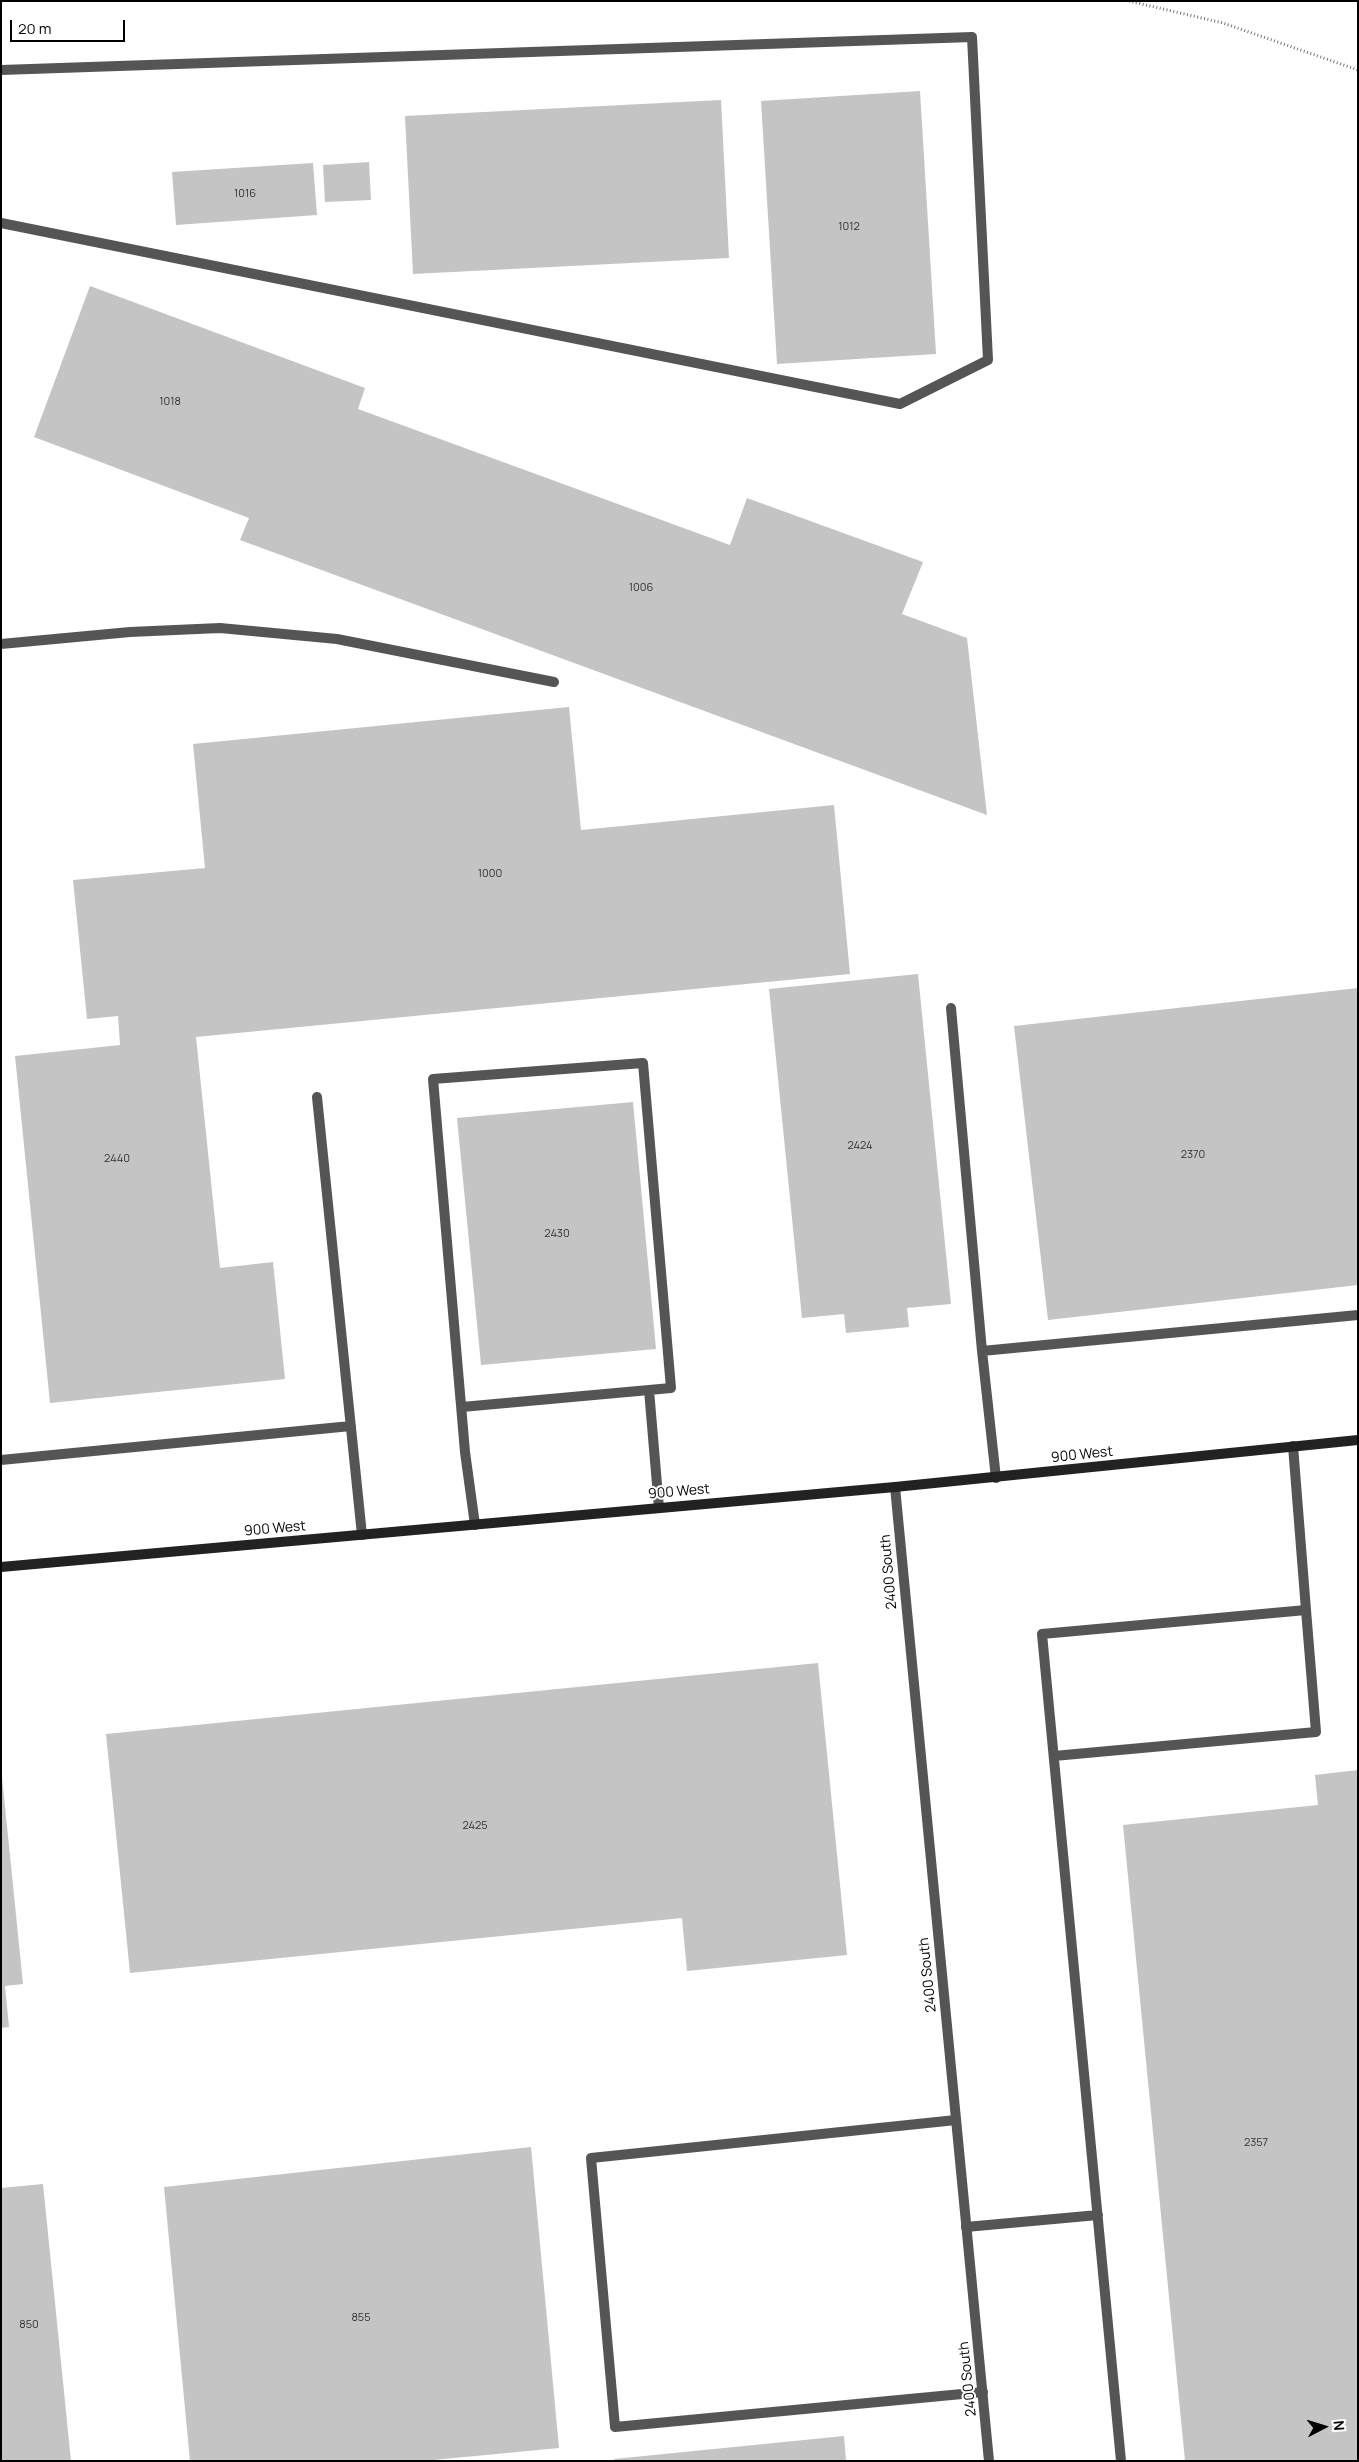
<!DOCTYPE html>
<style>
body{margin:0}
#map{position:relative;width:1359px;height:2462px;overflow:hidden;background:#fff;font-family:Manrope,sans-serif}
canvas{display:block}
.frame{position:absolute;inset:0;border:2px solid #000;pointer-events:none}
.north{position:absolute;left:1299px;top:2402px;width:50px;height:50px;-webkit-text-stroke:4px #fff;paint-order:stroke;rotate:85deg;font-size:14px;font-weight:700;line-height:20px;text-align:center;color:#000}
.north::after{content:'';display:block;margin:auto;width:18px;height:22px;background:#000;clip-path:polygon(50% 0,100% 100%,50% 72%,0 100%)}
.scale{position:absolute;left:10px;top:20px;width:115px;height:22px;box-sizing:border-box;border:2px solid #000;border-top:0;padding-left:6px;font-size:15px;line-height:18px;white-space:nowrap;color:#000;-webkit-text-stroke:4px #fff;paint-order:stroke}
</style>
<div id="map">
<canvas width="1359" height="2462"></canvas>
<div class="frame"></div>
<div class="north">N</div>
<div class="scale">20 m</div>
</div>
<script>
const context = document.querySelector('canvas').getContext('2d');
context.lineJoin = 'round';
function fill(path, color) { context.fillStyle = color; context.fill(path, 'evenodd'); }
function trace(path, color, width, dash) { context.strokeStyle = color; context.lineWidth = width; context.lineCap = dash ? 'butt' : 'round'; context.setLineDash(dash || []); context.stroke(path); }
function write(font, color, halo, rows, align = 'center') {
  context.font = font + ' Manrope,sans-serif'; context.lineWidth = 4; context.setLineDash([]); context.textBaseline = 'middle'; context.strokeStyle = halo; context.fillStyle = color; for (const [text, x, y, turn = 0] of rows) {
    context.save(); context.translate(x, y); context.rotate((+turn || 0) * Math.PI / 180); context.textAlign = isNaN(turn) ? turn : align; if (halo) context.strokeText(text, 0, 0); context.fillText(text, 0, 0); context.restore();
  }
}
const building = new Path2D(`
 M 920,91 L 936,354 L 777,364 L 761,101 Z
 M 721,100 L 729,258 L 413,274 L 405,116 Z
 M 369,162 L 371,200 L 325,202 L 323,165 Z
 M 313,163 L 317,215 L 176,225 L 172,172 Z
 M 90,286 L 365,388 L 358,409 L 730,545 L 747,498 L 923,562 L 902,614 L 967,638 L 987,815 L 240,540 L 249,518 L 34,437 Z
 M 569,707 L 581,830 L 834,805 L 850,974 L 196,1037 L 220,1268 L 273,1262 L 285,1379 L 50,1403 L 15,1056 L 120,1045 L 118,1016 L 87,1019 L 73,880 L 205,868 L 193,744 Z
 M 918,974 L 951,1304 L 907,1308 L 909,1327 L 846,1333 L 844,1314 L 802,1318 L 769,989 Z
 M 1358,988 L 1358,1285 L 1048,1320 L 1014,1026 Z
 M 633,1102 L 656,1349 L 481,1365 L 457,1118 Z
 M 818,1663 L 847,1955 L 687,1971 L 682,1918 L 130,1973 L 106,1734 Z
 M 1,1767 L 23,1984 L 5,1986 L 9,2027 L 1,2028 Z
 M 1358,1770 L 1358,2461 L 1185,2461 L 1123,1825 L 1318,1805 L 1315,1775 Z
 M 531,2147 L 559,2448 L 423,2461 L 190,2461 L 164,2187 Z
 M 43,2184 L 71,2461 L 1,2461 L 1,2188 Z
 M 844,2436 L 846,2461 L 614,2461 L 614,2459 Z`);
const path = new Path2D(`
 M 1129,1 L 1223,23 L 1358,70`);
const lane = new Path2D(`
 M 1,70 L 972,37 L 988,360 L 900,404 L 1,223
 M 1,644 L 130,632 L 220,628 L 337,639 L 554,682
 M 951,1008 L 982,1351 L 1358,1315
 M 317,1097 L 362,1535
 M 982,1351 L 996,1478
 M 649,1390 L 659,1508
 M 462,1407 L 671,1388 L 643,1063 L 433,1079 L 465,1452 L 475,1525
 M 1,1460 L 351,1426
 M 1054,1756 L 1316,1732 L 1306,1610
 M 956,2120 L 591,2158 L 615,2427 L 983,2392
 M 966,2227 L 1098,2215
 M 1121,2461 L 1042,1634 L 1306,1610 L 1293,1446`);
const street = new Path2D(`
 M 895,1487 L 989,2461`);
const secondary = new Path2D(`
 M 1,1567 L 895,1487 L 1358,1440`);
const numberNames = [
 ["1016",245,194],
 ["1012",849,227],
 ["1018",170,402],
 ["1006",641,588],
 ["1000",490,874],
 ["2424",860,1146],
 ["2370",1193,1155],
 ["2440",117,1159],
 ["2430",557,1234],
 ["2425",475,1826],
 ["2357",1256,2143],
 ["855",361,2318],
 ["850",29,2325]
];
const streetNames = [
 ["900 West",1082,1455,-6],
 ["900 West",679,1492,-5],
 ["900 West",275,1529,-5],
 ["2400 South",889,1572,-95],
 ["2400 South",928,1975,-96],
 ["2400 South",968,2379,-96]
];
fill(building, '#c4c4c4');
trace(path, '#777', 3, [1, 2.5]);
trace(lane, '#555', 10);
trace(street, '#555', 10);
trace(secondary, '#222', 10);
write('11px', '#313131', null, numberNames);
write('14px', '#000', '#fff', streetNames);
</script>
